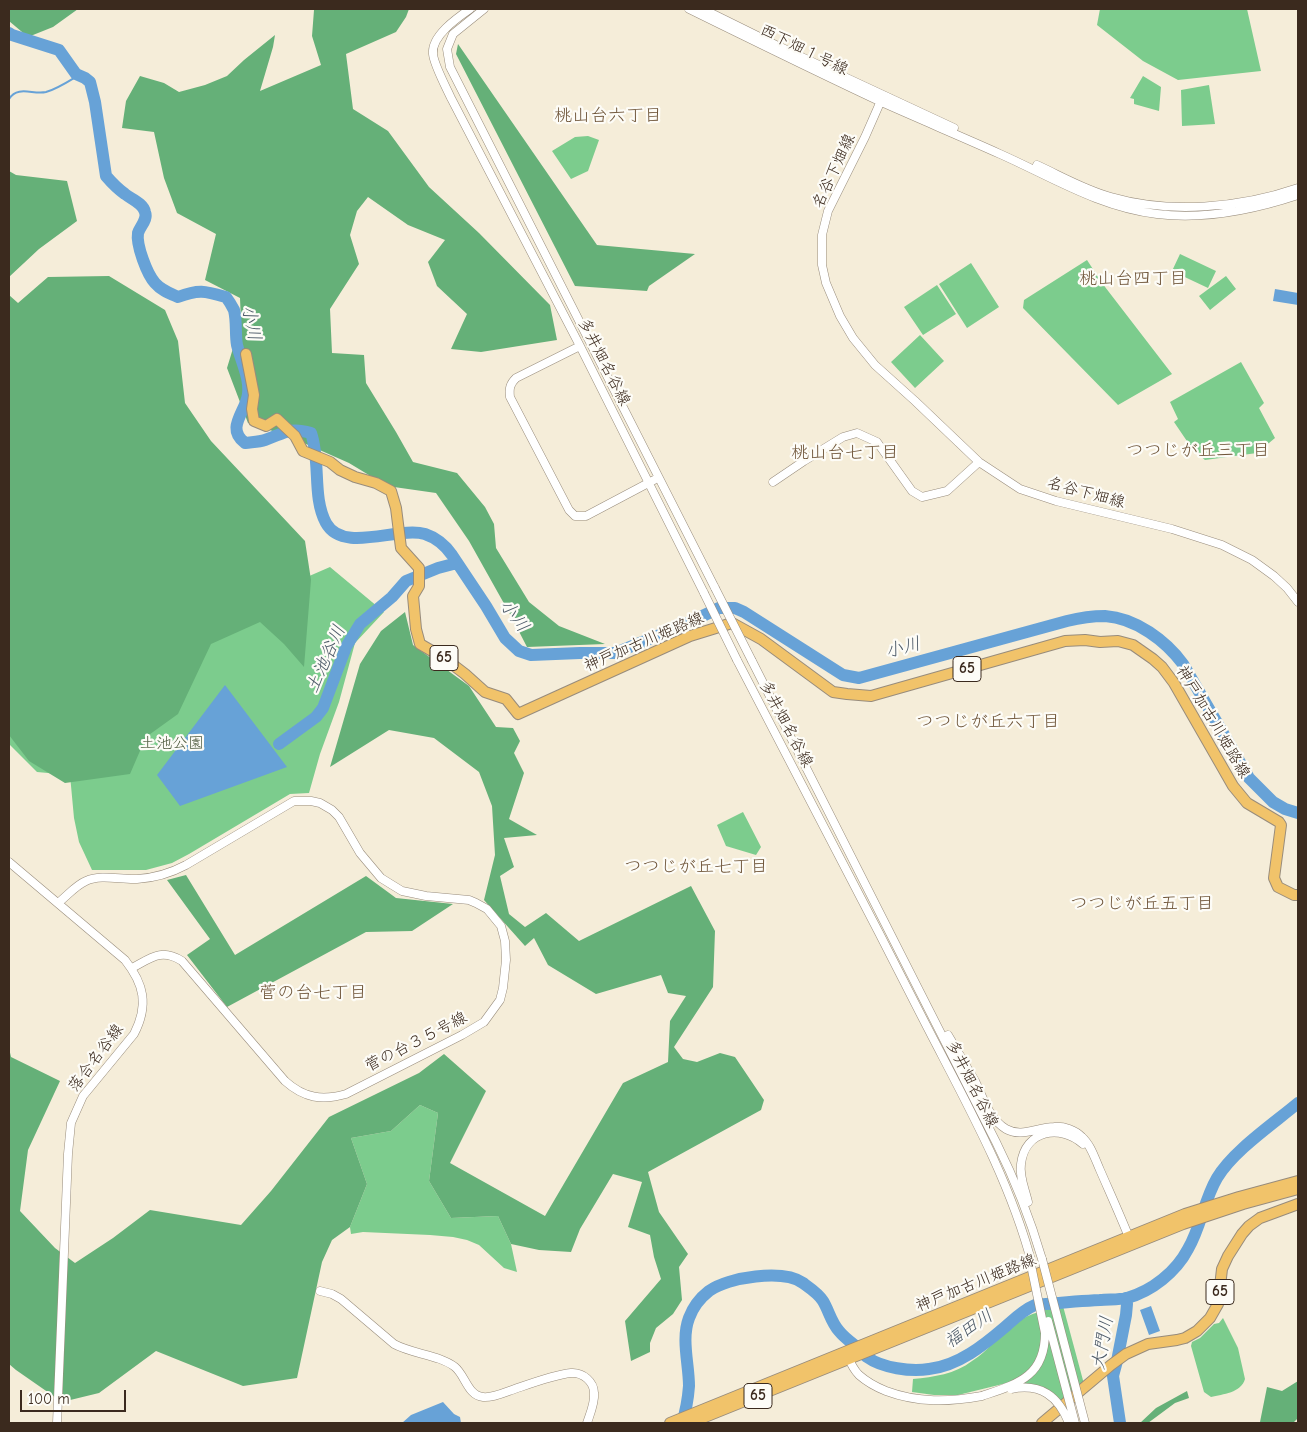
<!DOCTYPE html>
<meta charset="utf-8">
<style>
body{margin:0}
#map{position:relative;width:1307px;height:1432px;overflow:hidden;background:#f5edd9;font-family:"Comic Neue",sans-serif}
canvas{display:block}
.frame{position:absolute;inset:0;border:10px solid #3b2a1e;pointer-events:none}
.scale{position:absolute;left:20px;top:1390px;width:106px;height:22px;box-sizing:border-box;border:2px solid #3b2a1e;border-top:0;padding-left:6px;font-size:15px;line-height:18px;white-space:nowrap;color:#3b2a1e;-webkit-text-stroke:4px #fdfcf7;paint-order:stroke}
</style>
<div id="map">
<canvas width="1307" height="1432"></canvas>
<div class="frame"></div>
<div class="scale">100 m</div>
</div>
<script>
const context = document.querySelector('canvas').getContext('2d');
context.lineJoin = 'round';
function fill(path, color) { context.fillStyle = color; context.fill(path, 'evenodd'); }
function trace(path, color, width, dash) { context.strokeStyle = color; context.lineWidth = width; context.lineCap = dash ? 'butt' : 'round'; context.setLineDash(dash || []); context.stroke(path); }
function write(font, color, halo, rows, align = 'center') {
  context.font = font + ' "Comic Neue","Klee One",sans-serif'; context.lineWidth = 4.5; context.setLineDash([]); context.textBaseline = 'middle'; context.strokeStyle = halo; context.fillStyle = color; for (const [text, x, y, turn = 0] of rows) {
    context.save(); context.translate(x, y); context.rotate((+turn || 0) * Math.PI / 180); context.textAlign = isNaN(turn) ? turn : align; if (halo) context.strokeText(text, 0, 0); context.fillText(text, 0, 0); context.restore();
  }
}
const green = new Path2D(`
 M 1100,9 L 1247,9 L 1261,71 L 1178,80 L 1143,61 L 1097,25 Z
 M 1143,76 L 1161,87 L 1159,111 L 1134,104 L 1134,99 L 1130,98 Z
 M 1209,85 L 1215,124 L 1182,126 L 1181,90 Z
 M 588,136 L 599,140 L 588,171 L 571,179 L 552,151 L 575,137 Z
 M 1180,254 L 1216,271 L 1208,288 L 1172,271 Z
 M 1087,260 L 1102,283 L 1172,374 L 1118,405 L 1023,308 L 1024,300 Z
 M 971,263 L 999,307 L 967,328 L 939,284 Z
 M 1226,276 L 1236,289 L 1210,310 L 1199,296 Z
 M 937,285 L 956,314 L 923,335 L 904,307 Z
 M 920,335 L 944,361 L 915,388 L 891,362 Z
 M 1241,362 L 1264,403 L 1259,408 L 1275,438 L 1257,453 L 1205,460 L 1193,450 L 1174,422 L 1178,419 L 1170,402 Z
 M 330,567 L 384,612 L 355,643 L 339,702 L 320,754 L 309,793 L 290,794 L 189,854 L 172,863 L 146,870 L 92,870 L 79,842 L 74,818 L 70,775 L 37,772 L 9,744 L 9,604 L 261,597 Z
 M 743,812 L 761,847 L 756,855 L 726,846 L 717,825 Z
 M 420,1105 L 438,1113 L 429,1181 L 451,1218 L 498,1216 L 511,1244 L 517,1272 L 504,1268 L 479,1245 L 467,1240 L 453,1237 L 430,1235 L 363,1232 L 351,1234 L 350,1227 L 367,1184 L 351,1138 L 391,1131 Z
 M 1063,1306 L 1084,1384 L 1061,1404 L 1050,1392 L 1037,1386 L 1011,1382 L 958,1395 L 934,1395 L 912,1392 L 913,1379 C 934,1377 955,1374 972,1361 C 988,1351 1000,1334 1016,1323 C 1029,1313 1048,1309 1063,1306 Z
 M 1223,1318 L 1238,1348 L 1245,1379 C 1241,1393 1223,1394 1211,1397 L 1204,1392 L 1191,1346 L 1192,1342 L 1200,1338 L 1214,1324 L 1219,1323 Z`);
const forest = new Path2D(`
 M 9,9 L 78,9 L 53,27 L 28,37 L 9,21 Z
 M 312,9 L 409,9 L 406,17 L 396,32 L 346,54 L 353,109 L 388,131 L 429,187 L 479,233 L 550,305 L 557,340 L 481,352 L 451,349 L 467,314 L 437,286 L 428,262 L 445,240 L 408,225 L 368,197 L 357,211 L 350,235 L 359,264 L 330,309 L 332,353 L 364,355 L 366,383 L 396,432 L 413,462 L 457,473 L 485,507 L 494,524 L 496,548 L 529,602 L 559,626 L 605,644 L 527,647 L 511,616 L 469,541 L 436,493 L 387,486 L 349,463 L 288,436 L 248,423 L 227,368 L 241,322 L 240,298 L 205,280 L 216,234 L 177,213 L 164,178 L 154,132 L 122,128 L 126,101 L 140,76 L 164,83 L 179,92 L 205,85 L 227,76 L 244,60 L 275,35 L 273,47 L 260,91 L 321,65 L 312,36 L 314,10 Z
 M 458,44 L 597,245 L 695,254 L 649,286 L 647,291 L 575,286 L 456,54 Z
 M 9,171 L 16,175 L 67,181 L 77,221 L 39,249 L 9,277 Z
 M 109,276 L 165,310 L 178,341 L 185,403 L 211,441 L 305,541 L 311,580 L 304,667 L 284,644 L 260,622 L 211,644 L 178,714 L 146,737 L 130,774 L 65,783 L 29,761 L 9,735 L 9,295 L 18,303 L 48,277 Z
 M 405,612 L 413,645 L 469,686 L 496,727 L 513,728 L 520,741 L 514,753 L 524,773 L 509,819 L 537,835 L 504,838 L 514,867 L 500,876 L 509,914 L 525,927 L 546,913 L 579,941 L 691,886 L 715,931 L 713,987 L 674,1047 L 683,1059 L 697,1062 L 720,1053 L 735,1057 L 764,1100 L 761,1110 L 648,1172 L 659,1212 L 688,1254 L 679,1267 L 682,1300 L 673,1314 L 656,1328 L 650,1343 L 650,1352 L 631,1361 L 625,1321 L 661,1279 L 654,1257 L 650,1235 L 628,1227 L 642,1182 L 613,1174 L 580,1229 L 571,1252 L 539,1250 L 511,1244 L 498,1216 L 451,1218 L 429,1181 L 438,1113 L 420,1105 L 391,1131 L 351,1138 L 367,1184 L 350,1227 L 332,1240 L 322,1262 L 297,1378 L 243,1386 L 156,1351 L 99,1393 L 62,1402 L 16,1370 L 9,1364 L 9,1048 L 11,1057 L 60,1081 L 28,1150 L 20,1211 L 55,1248 L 75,1263 L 113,1238 L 150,1210 L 241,1225 L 271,1191 L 329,1117 L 419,1073 L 444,1054 L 486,1091 L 450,1163 L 545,1216 L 623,1083 L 668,1062 L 670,1021 L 686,996 L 668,993 L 661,975 L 596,994 L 548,965 L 534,938 L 525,946 L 484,900 L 495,855 L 492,806 L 479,772 L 434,738 L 389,730 L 330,767 L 360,664 L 381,631 Z
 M 186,875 L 235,955 L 366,876 L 396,898 L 453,904 L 412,931 L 366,932 L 227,1007 L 187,955 L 210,939 L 167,880 Z
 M 1298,1381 L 1298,1418 L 1293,1423 L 1258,1423 L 1260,1422 L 1267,1387 L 1282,1391 Z
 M 1187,1391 L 1189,1398 L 1175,1403 L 1148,1423 L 1140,1423 L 1156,1408 Z`);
const water = new Path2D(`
 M 1275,289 L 1298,293 L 1298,305 L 1273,301 Z
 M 225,685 L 287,767 L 180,806 L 157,775 Z
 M 1151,1306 L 1160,1331 L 1149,1335 L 1140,1310 Z
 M 443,1402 L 454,1414 L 460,1417 L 461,1423 L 402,1423 L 411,1415 Z`);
const stream = new Path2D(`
 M 9,99 C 18,85 33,95 46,92 C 57,89 69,81 79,75`);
const river = new Path2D(`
 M 9,33 L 12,35 L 59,50 L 76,74 L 85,78 L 90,82 L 95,102 L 106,176 C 112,183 118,189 125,194 C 131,199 143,203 145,212 C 148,220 140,226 138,233 C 136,245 147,274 155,283 C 161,290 169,293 178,297 C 199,289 205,291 226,297 C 229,301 232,306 234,310 C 237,322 235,334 237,345 C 241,361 250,378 248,394 C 246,412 225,428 245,443 C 252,442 259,442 265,440 C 285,433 289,427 311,433 C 321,462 312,497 326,523 C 343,554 398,526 425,534 C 437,538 445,545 452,555 L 486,606 L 505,638 L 519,651 L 531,655 L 580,653 L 615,653 L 684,625 L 719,608 L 735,608 L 744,612 L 843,675 L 859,678 L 1067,621 C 1079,618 1092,616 1105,616 C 1136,618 1166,641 1183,664 L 1249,778 L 1273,802 L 1285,809 L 1298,813
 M 279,744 L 316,717 L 323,708 L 346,647 L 360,624 L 392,597 L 406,581 L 438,568 L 457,563
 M 682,1423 C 686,1411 688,1399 689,1386 C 689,1364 681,1339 689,1318 C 693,1307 700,1298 709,1291 C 728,1277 783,1269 803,1283 C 810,1288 819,1294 823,1301 C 829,1311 831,1322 839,1331 C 843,1336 848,1340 853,1344 C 858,1348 862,1353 867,1357 C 882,1368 911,1372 929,1369 C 958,1366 984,1345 1005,1327 C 1014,1319 1023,1310 1035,1305 C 1057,1303 1078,1301 1100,1300 C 1108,1299 1118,1300 1127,1298 C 1152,1291 1176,1272 1188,1249 C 1201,1227 1204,1200 1217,1178 C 1233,1151 1273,1124 1298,1103
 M 1120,1423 L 1113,1376 L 1117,1361 L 1126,1315 L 1127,1304 L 1126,1298`);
const minor = new Path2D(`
 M 470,9 C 457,18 431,36 433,54 C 434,65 446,87 451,98 L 580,346 L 704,593
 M 484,9 L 453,34 L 447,49 L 450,67 L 715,588
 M 689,9 C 752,40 815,71 879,101 C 919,119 960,136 1000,154 C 1052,177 1099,207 1157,214 C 1205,220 1253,210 1298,195
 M 703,9 L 778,46 L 954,128
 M 883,96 L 865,137 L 828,211 L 822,235 L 822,265 L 826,283 L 840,316 L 853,338 L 875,365 L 915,401 L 979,462 L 1020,489 L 1056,501 L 1172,529 L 1222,545 L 1252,560 L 1274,576 L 1287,588 L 1298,602
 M 1037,165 C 1061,176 1085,190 1111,197 C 1170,214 1240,208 1298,188
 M 580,346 L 516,378 C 510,384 509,388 510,397 L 569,510 L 575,516 L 586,516 L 654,480
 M 773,482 L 804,461 L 843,437 L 857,433 L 877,442 L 912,491 L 922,497 L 947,491 L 979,462
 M 737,660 C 800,780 862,899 923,1019 C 964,1099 1009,1177 1032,1264
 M 752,661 L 996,1142 C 1015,1180 1030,1218 1042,1259
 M 9,862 L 125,960 C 144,984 149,1005 134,1034 L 83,1096 L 71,1123 L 68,1154 L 57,1423
 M 58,903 C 67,896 76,885 86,881 C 101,874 121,880 137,879 C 154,878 171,873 186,865 L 294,801 L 311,801 L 320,803 L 332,810 L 339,817 L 360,853 L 381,878 L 389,883 L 402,891 L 426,896 L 469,900 L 476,903 L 487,909 L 501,926 L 505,941 L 506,960 L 503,988 L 500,1000 L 484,1022 L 462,1035 L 346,1094 C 322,1101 304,1098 285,1081 L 182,961 C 161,948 151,958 132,968
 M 948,1035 C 957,1050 966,1066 975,1081 C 983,1097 989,1119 1006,1129 C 1022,1138 1037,1127 1054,1127 C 1064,1126 1075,1130 1082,1137 C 1091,1145 1095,1159 1100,1170 C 1110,1193 1121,1217 1130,1240
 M 1028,1202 C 1025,1189 1019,1176 1021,1164 C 1025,1130 1060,1124 1083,1144
 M 320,1291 L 332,1294 L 341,1299 L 394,1344 C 412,1354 440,1355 455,1367 C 465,1375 468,1396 483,1397 C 491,1398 501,1394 509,1391 C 527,1385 552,1375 571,1373 C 583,1372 594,1382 594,1393 C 595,1403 590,1414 587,1423
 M 847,1355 C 850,1362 853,1369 859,1375 C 867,1382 876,1387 886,1391 C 918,1403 949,1402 982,1396`);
const major = new Path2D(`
 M 246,354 L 254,395 L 252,409 L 254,421 L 266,426 L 277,419 L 295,436 L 303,451 L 330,462 L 340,470 L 355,477 L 376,483 L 391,491 L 396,508 L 401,548 L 419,568 L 419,586 L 413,596 L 416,629 L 420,644 L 444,658 L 465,674 L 485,692 L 506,699 L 518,714 L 690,636 L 732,623 L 761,639 L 833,692 L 847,694 L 871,696 L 1065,641 L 1085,640 L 1100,642 L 1118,641 L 1133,645 L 1153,659 L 1162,667 L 1174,683 L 1221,765 L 1233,786 L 1247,803 L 1279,822 L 1281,825 L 1274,878 L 1278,887 L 1294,895 L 1298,895
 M 670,1423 L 1185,1214 L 1239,1197 L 1298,1181
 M 690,1423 L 1183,1224 L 1243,1204 L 1298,1189
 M 1042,1423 L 1111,1365 L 1126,1354 L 1148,1344 L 1177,1340 L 1185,1338 L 1197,1331 L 1210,1318 L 1218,1304 L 1222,1269 L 1228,1256 L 1242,1234 L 1249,1226 L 1260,1218 L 1298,1204`);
const minorBridge = new Path2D(`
 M 715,588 L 752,661
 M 704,593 L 737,660
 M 1042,1259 L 1085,1423
 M 1048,1321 L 1075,1423
 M 1011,1389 C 1041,1383 1058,1396 1069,1423
 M 982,1396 C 1017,1384 1045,1377 1045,1333 L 1031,1265`);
const shields = [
 [444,658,28],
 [967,669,28],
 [1220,1292,28],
 [758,1396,28]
];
const shieldNames = [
 ["65",444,658],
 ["65",967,669],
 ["65",1220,1292],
 ["65",758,1396]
];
const streetNames = [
 ["西下畑１号線",804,50,26],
 ["名谷下畑線",834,171,-65],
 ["多井畑名谷線",604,362,63],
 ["名谷下畑線",1086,493,15],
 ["神戸加古川姫路線",644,642,-23],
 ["神戸加古川姫路線",1213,722,59],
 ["多井畑名谷線",786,724,62],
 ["菅の台３５号線",416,1042,-27],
 ["落合名谷線",96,1058,-53],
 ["多井畑名谷線",972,1084,63],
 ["神戸加古川姫路線",976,1283,-22]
];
const parkNames = [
 ["土池公園",172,743]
];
const neighbourhoodNames = [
 ["桃山台六丁目",608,116],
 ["桃山台四丁目",1133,279],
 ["つつじが丘三丁目",1198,451],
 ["桃山台七丁目",845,453],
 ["つつじが丘六丁目",988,722],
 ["つつじが丘七丁目",696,867],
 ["つつじが丘五丁目",1142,904],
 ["菅の台七丁目",313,993]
];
const waterNames = [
 ["小川",251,323,78],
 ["小川",514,616,53],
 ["小川",903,648,-15],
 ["土池谷川",326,659,-66],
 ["福田川",969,1329,-34],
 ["大門川",1103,1343,-80]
];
fill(green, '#7ccc8d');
fill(forest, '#65b078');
fill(water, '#67a2d7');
trace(stream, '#67a2d7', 2);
trace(river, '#67a2d7', 12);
trace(minor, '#988c7c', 9);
trace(major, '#988c7c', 12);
trace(minor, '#fff', 8);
trace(major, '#f1c36a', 10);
trace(minorBridge, '#988c7c', 9, []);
trace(minorBridge, '#fff', 8);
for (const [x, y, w] of shields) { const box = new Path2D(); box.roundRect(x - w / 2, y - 12.5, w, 25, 4); context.fillStyle = '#fdfcf7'; context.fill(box); trace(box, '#3b2a1e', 1); }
write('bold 15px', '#3b2a1e', null, shieldNames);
write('16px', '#3b2a1e', '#fdfcf7', streetNames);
write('16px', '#4e5b3f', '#fdfcf7', parkNames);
write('18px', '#6f5539', '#fdfcf7', neighbourhoodNames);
write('italic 18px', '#4d5a68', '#fdfcf7', waterNames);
</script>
